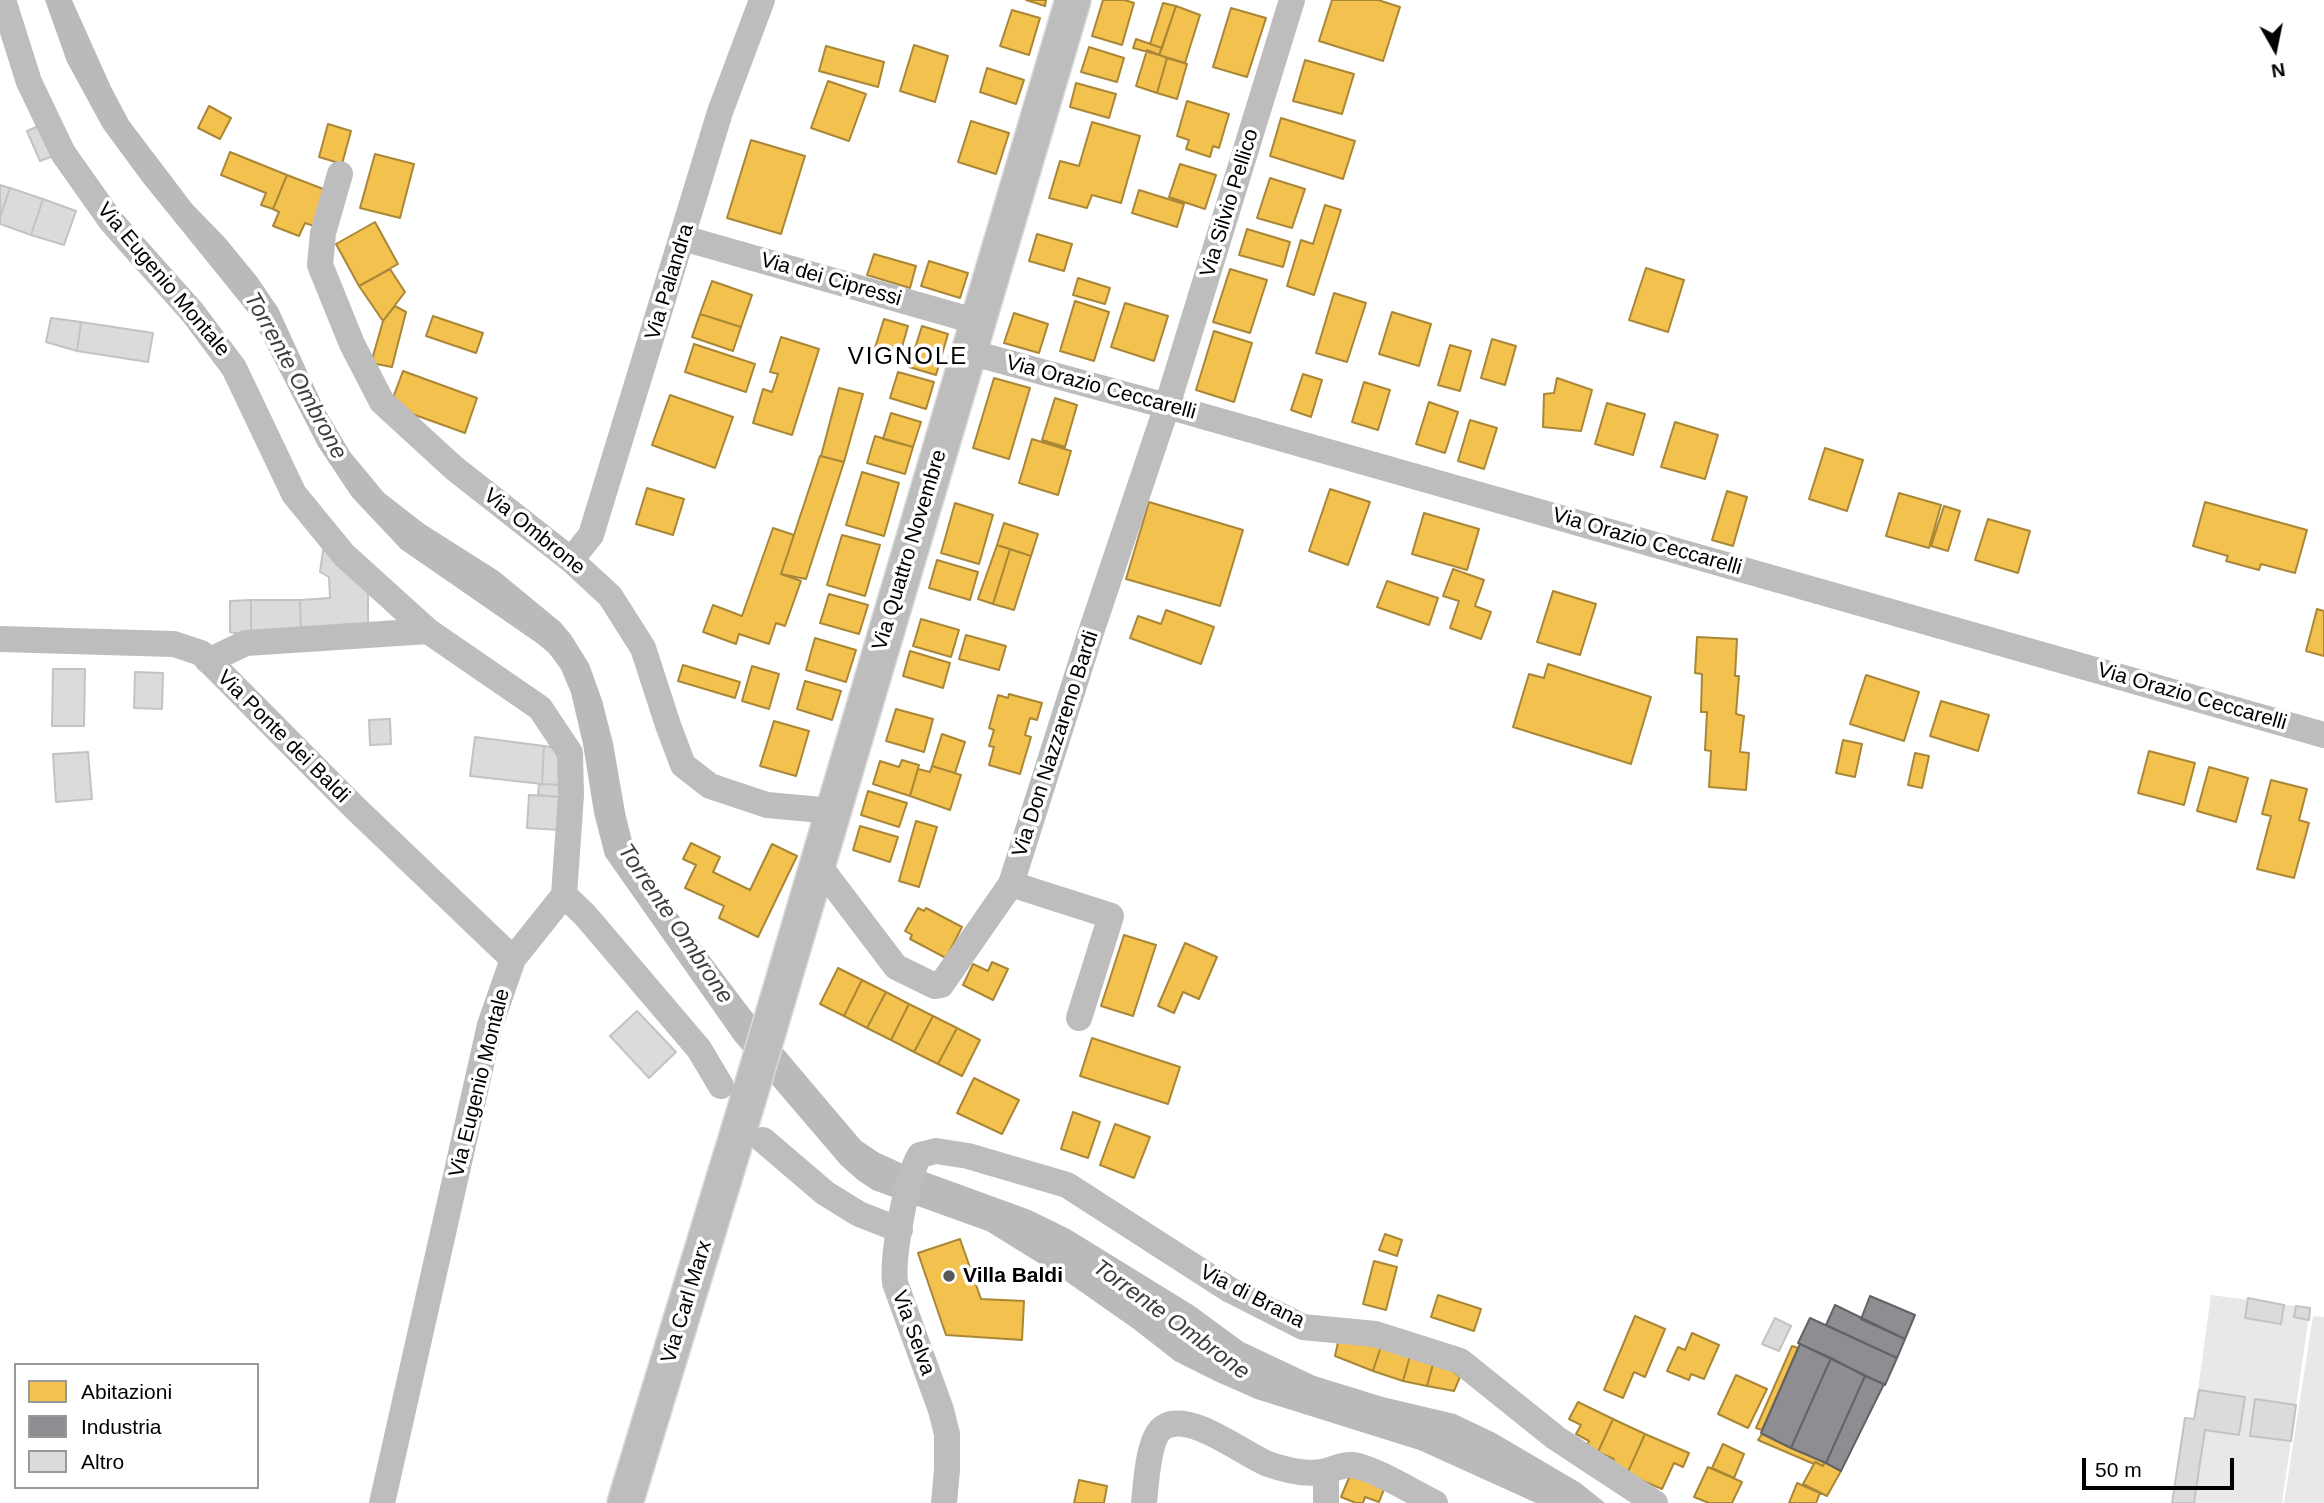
<!DOCTYPE html>
<style>
body{margin:0}
#map{position:relative;width:2324px;height:1503px;overflow:hidden;background:#fff;font-family:Helvetica,sans-serif}
canvas{display:block}
.legend{position:absolute;left:14px;top:1363px;width:245px;height:126px;box-sizing:border-box;background:#fff;border:2px solid #999;margin:0;padding:9px 12px;list-style:none;font-size:21px;color:#000}
.legend li{display:flex;align-items:center;gap:14px;height:35px}
.legend b{width:35px;border:2px solid #999}
.north{position:absolute;left:2240px;top:14px;width:70px;height:70px;-webkit-text-stroke:5px #fff;paint-order:stroke;rotate:171deg;font-size:19px;font-weight:700;line-height:28px;text-align:center;color:#000}
.north::after{content:'';display:block;margin:auto;width:24px;height:32px;background:#000;clip-path:polygon(50% 0,100% 100%,50% 72%,0 100%)}
.scale{position:absolute;left:2082px;top:1458px;width:152px;height:32px;box-sizing:border-box;border:4px solid #000;border-top:0;padding-left:9px;font-size:21px;line-height:24px;white-space:nowrap;color:#000;-webkit-text-stroke:5px #fff;paint-order:stroke}
</style>
<div id="map">
<canvas width="2324" height="1503"></canvas>
<ul class="legend">
<li><b style="height:19px;background:#f2c14e"></b>Abitazioni</li>
<li><b style="height:19px;background:#8d8d92"></b>Industria</li>
<li><b style="height:19px;background:#dbdbdb"></b>Altro</li>
</ul>
<div class="north">N</div>
<div class="scale">50 m</div>
</div>
<script>
const context = document.querySelector('canvas').getContext('2d');
context.lineJoin = 'round';
function fill(path, color) { context.fillStyle = color; context.fill(path, 'evenodd'); }
function trace(path, color, width, dash) { context.strokeStyle = color; context.lineWidth = width; context.lineCap = dash ? 'butt' : 'round'; context.setLineDash(dash || []); context.stroke(path); }
function write(font, color, halo, rows, align = 'center') {
  context.font = font + ' Helvetica,sans-serif'; context.lineWidth = 7; context.setLineDash([]); context.textBaseline = 'middle'; context.strokeStyle = halo; context.fillStyle = color; for (const [text, x, y, turn = 0] of rows) {
    context.save(); context.translate(x, y); context.rotate((+turn || 0) * Math.PI / 180); context.textAlign = isNaN(turn) ? turn : align; if (halo) context.strokeText(text, 0, 0); context.fillText(text, 0, 0); context.restore();
  }
}
const green = new Path2D(`
 M 2211,1295 L 2310,1308 L 2282,1503 L 2172,1503 L 2185,1418 L 2194,1419 Z
 M 2313,1316 L 2324,1317 L 2324,1503 L 2284,1503 Z`);
const water = new Path2D(`
 M 45,0 L 72,0 L 111,87 L 129,121 L 192,204 L 225,238 L 257,277 L 278,308 L 325,410 L 350,452 L 384,493 L 424,524 L 498,571 L 560,622 L 571,635 L 589,664 L 602,700 L 613,743 L 625,812 L 633,845 L 650,878 L 750,1010 L 861,1141 L 879,1153 L 901,1163 L 1030,1210 L 1069,1229 L 1194,1306 L 1243,1342 L 1315,1376 L 1383,1397 L 1455,1414 L 1495,1433 L 1580,1483 L 1605,1503 L 1536,1503 L 1419,1450 L 1256,1399 L 1215,1381 L 1175,1361 L 1134,1329 L 1050,1270 L 987,1231 L 873,1190 L 858,1180 L 841,1165 L 735,1041 L 605,856 L 594,813 L 583,744 L 571,693 L 561,669 L 549,653 L 537,643 L 401,549 L 352,497 L 318,446 L 252,317 L 142,181 L 103,128 L 67,62 Z`);
const homes = new Path2D(`
 M 1026,0 L 1046,0 L 1045,6 Z
 M 1103,0 L 1125,0 L 1134,3 L 1122,45 L 1092,36 Z
 M 1332,0 L 1378,0 L 1400,7 L 1383,61 L 1319,41 Z
 M 1163,3 L 1176,6 L 1162,48 L 1150,44 Z
 M 1176,6 L 1200,15 L 1185,63 L 1159,55 Z
 M 1231,8 L 1266,18 L 1247,77 L 1213,67 Z
 M 1012,10 L 1040,18 L 1029,55 L 1000,46 Z
 M 1136,39 L 1162,48 L 1159,55 L 1133,48 Z
 M 914,45 L 948,56 L 935,102 L 900,91 Z
 M 826,46 L 884,62 L 878,87 L 819,71 Z
 M 1089,47 L 1124,58 L 1117,82 L 1081,72 Z
 M 1147,50 L 1167,58 L 1157,93 L 1136,86 Z
 M 1167,58 L 1187,64 L 1177,99 L 1157,93 Z
 M 1305,60 L 1354,74 L 1342,114 L 1293,101 Z
 M 987,68 L 1024,80 L 1016,104 L 980,92 Z
 M 828,81 L 866,94 L 849,141 L 811,128 Z
 M 1076,83 L 1116,94 L 1109,118 L 1070,107 Z
 M 1187,101 L 1229,114 L 1219,148 L 1213,146 L 1210,157 L 1186,149 L 1189,140 L 1177,136 Z
 M 209,106 L 231,118 L 220,139 L 198,128 Z
 M 1281,118 L 1355,141 L 1343,179 L 1270,156 Z
 M 971,121 L 1009,133 L 996,174 L 958,162 Z
 M 1092,122 L 1140,136 L 1121,203 L 1092,195 L 1087,208 L 1049,198 L 1060,161 L 1079,166 Z
 M 328,124 L 351,131 L 342,164 L 319,157 Z
 M 751,140 L 805,156 L 781,234 L 727,218 Z
 M 230,152 L 287,175 L 273,209 L 261,205 L 266,193 L 221,175 Z
 M 375,154 L 414,164 L 400,218 L 360,208 Z
 M 1180,164 L 1216,175 L 1205,209 L 1169,197 Z
 M 287,175 L 331,192 L 317,227 L 305,223 L 299,236 L 273,226 L 279,212 L 273,209 Z
 M 1270,178 L 1305,189 L 1292,228 L 1257,218 Z
 M 1139,190 L 1184,204 L 1177,227 L 1132,213 Z
 M 1325,205 L 1341,210 L 1314,295 L 1287,286 L 1301,240 L 1313,244 Z
 M 375,222 L 398,264 L 359,286 L 336,244 Z
 M 1247,229 L 1290,242 L 1283,267 L 1239,255 Z
 M 1037,234 L 1072,244 L 1064,271 L 1029,261 Z
 M 874,254 L 916,266 L 910,288 L 867,275 Z
 M 929,261 L 968,273 L 960,298 L 921,286 Z
 M 1646,268 L 1684,280 L 1668,332 L 1629,320 Z
 M 390,269 L 405,292 L 383,321 L 359,286 Z
 M 1230,269 L 1267,280 L 1250,333 L 1213,322 Z
 M 1078,278 L 1110,288 L 1105,304 L 1073,295 Z
 M 712,281 L 752,295 L 741,327 L 700,314 Z
 M 1334,293 L 1366,303 L 1347,362 L 1316,353 Z
 M 1075,301 L 1109,312 L 1094,361 L 1060,351 Z
 M 1125,303 L 1168,316 L 1154,361 L 1111,347 Z
 M 395,306 L 406,312 L 392,367 L 371,363 L 383,321 Z
 M 1392,312 L 1431,324 L 1419,366 L 1379,354 Z
 M 1014,313 L 1048,324 L 1039,353 L 1004,343 Z
 M 700,314 L 741,327 L 733,351 L 692,337 Z
 M 433,316 L 483,333 L 476,353 L 426,336 Z
 M 884,319 L 908,326 L 898,361 L 873,354 Z
 M 922,326 L 948,334 L 936,375 L 909,367 Z
 M 1214,331 L 1252,343 L 1234,402 L 1196,390 Z
 M 781,337 L 819,349 L 792,435 L 753,423 L 763,389 L 772,392 L 778,374 L 770,372 Z
 M 1492,339 L 1516,346 L 1505,385 L 1481,378 Z
 M 694,344 L 755,364 L 746,392 L 685,372 Z
 M 1450,345 L 1471,351 L 1460,391 L 1438,385 Z
 M 403,371 L 477,398 L 465,433 L 390,406 Z
 M 898,372 L 934,382 L 926,409 L 890,398 Z
 M 1303,374 L 1322,380 L 1311,417 L 1291,410 Z
 M 994,378 L 1030,388 L 1009,459 L 973,448 Z
 M 1557,378 L 1592,390 L 1581,431 L 1543,427 L 1544,394 L 1554,393 Z
 M 1364,382 L 1390,390 L 1378,430 L 1352,422 Z
 M 839,388 L 863,394 L 844,462 L 821,456 Z
 M 670,395 L 733,417 L 715,468 L 652,445 Z
 M 1055,398 L 1077,405 L 1065,447 L 1042,440 Z
 M 1429,402 L 1458,412 L 1445,453 L 1416,444 Z
 M 1607,403 L 1645,414 L 1633,455 L 1595,444 Z
 M 891,413 L 921,422 L 913,447 L 883,439 Z
 M 1470,420 L 1497,428 L 1484,469 L 1458,461 Z
 M 1675,422 L 1718,435 L 1705,479 L 1661,467 Z
 M 875,436 L 913,447 L 905,474 L 867,463 Z
 M 1032,439 L 1071,451 L 1058,495 L 1019,483 Z
 M 1825,448 L 1863,460 L 1847,511 L 1809,499 Z
 M 820,456 L 844,462 L 806,579 L 781,574 Z
 M 862,472 L 899,483 L 884,536 L 846,525 Z
 M 647,488 L 684,499 L 673,535 L 636,524 Z
 M 1330,489 L 1370,502 L 1348,565 L 1309,551 Z
 M 1727,491 L 1747,497 L 1733,546 L 1712,540 Z
 M 1899,493 L 1941,505 L 1929,548 L 1886,536 Z
 M 1149,502 L 1243,530 L 1220,606 L 1126,579 Z
 M 2205,502 L 2307,530 L 2295,573 L 2261,564 L 2259,570 L 2226,561 L 2228,556 L 2193,546 Z
 M 955,503 L 993,515 L 979,564 L 941,553 Z
 M 1944,506 L 1960,511 L 1948,551 L 1931,546 Z
 M 1424,513 L 1479,529 L 1467,570 L 1412,554 Z
 M 1988,519 L 2030,531 L 2018,573 L 1975,560 Z
 M 1004,523 L 1038,534 L 1031,556 L 997,545 Z
 M 773,528 L 794,535 L 781,574 L 801,581 L 785,626 L 776,623 L 769,644 L 739,634 L 736,644 L 703,632 L 713,605 L 742,616 Z
 M 842,535 L 880,545 L 865,596 L 827,585 Z
 M 997,545 L 1010,549 L 993,604 L 978,599 Z
 M 1010,549 L 1031,556 L 1014,610 L 993,604 Z
 M 937,560 L 978,572 L 970,600 L 929,588 Z
 M 1453,569 L 1484,580 L 1475,606 L 1491,612 L 1481,639 L 1450,628 L 1459,601 L 1443,596 Z
 M 1387,581 L 1438,598 L 1429,625 L 1377,607 Z
 M 1553,591 L 1596,604 L 1580,655 L 1537,642 Z
 M 829,594 L 868,605 L 859,634 L 820,623 Z
 M 2317,609 L 2324,611 L 2324,656 L 2306,651 Z
 M 1166,610 L 1214,627 L 1201,664 L 1130,638 L 1138,616 L 1161,624 Z
 M 921,619 L 959,630 L 951,657 L 913,646 Z
 M 966,635 L 1006,646 L 999,670 L 959,659 Z
 M 1697,637 L 1737,639 L 1735,676 L 1739,676 L 1736,714 L 1744,716 L 1740,752 L 1749,753 L 1746,790 L 1709,787 L 1711,751 L 1705,750 L 1707,712 L 1701,712 L 1702,674 L 1695,673 Z
 M 815,638 L 856,650 L 846,682 L 806,670 Z
 M 910,651 L 950,663 L 943,688 L 903,676 Z
 M 1548,664 L 1651,697 L 1631,764 L 1513,727 L 1529,674 L 1544,678 Z
 M 683,665 L 740,682 L 735,698 L 678,681 Z
 M 752,666 L 779,674 L 769,709 L 742,701 Z
 M 1866,675 L 1919,692 L 1904,741 L 1850,724 Z
 M 805,681 L 841,691 L 832,720 L 797,709 Z
 M 1009,694 L 1042,703 L 1037,720 L 1030,718 L 1025,735 L 1031,737 L 1020,774 L 989,765 L 994,747 L 989,746 L 994,730 L 989,728 L 998,695 L 1008,698 Z
 M 1941,701 L 1989,715 L 1978,751 L 1930,736 Z
 M 896,709 L 933,719 L 924,752 L 886,741 Z
 M 774,721 L 809,731 L 796,776 L 760,766 Z
 M 942,734 L 965,742 L 955,773 L 932,766 Z
 M 1843,740 L 1862,744 L 1855,777 L 1836,773 Z
 M 2149,751 L 2195,763 L 2184,805 L 2138,793 Z
 M 1915,753 L 1929,756 L 1922,788 L 1908,785 Z
 M 902,760 L 919,765 L 910,796 L 873,784 L 880,761 L 899,767 Z
 M 932,766 L 961,775 L 950,810 L 910,796 L 918,769 L 930,772 Z
 M 2209,767 L 2248,778 L 2236,822 L 2197,811 Z
 M 2271,780 L 2307,789 L 2299,820 L 2309,823 L 2294,878 L 2257,869 L 2271,816 L 2262,814 Z
 M 868,791 L 907,803 L 899,827 L 861,815 Z
 M 916,821 L 937,827 L 919,887 L 899,881 Z
 M 860,826 L 898,837 L 890,862 L 853,850 Z
 M 691,843 L 720,857 L 713,872 L 750,890 L 772,844 L 797,856 L 758,937 L 719,918 L 724,906 L 685,888 L 696,865 L 683,859 Z
 M 918,908 L 924,911 L 926,908 L 962,927 L 946,958 L 910,939 L 912,935 L 905,931 Z
 M 1124,935 L 1156,945 L 1133,1016 L 1101,1006 Z
 M 1185,943 L 1217,957 L 1199,999 L 1183,992 L 1174,1013 L 1158,1006 Z
 M 992,962 L 1008,969 L 993,1000 L 963,985 L 973,964 L 988,971 Z
 M 838,968 L 862,980 L 844,1016 L 820,1004 Z
 M 862,980 L 886,992 L 867,1028 L 844,1016 Z
 M 886,992 L 909,1004 L 891,1040 L 867,1028 Z
 M 909,1004 L 933,1016 L 914,1052 L 891,1040 Z
 M 933,1016 L 957,1028 L 938,1064 L 914,1052 Z
 M 957,1028 L 980,1040 L 962,1076 L 938,1064 Z
 M 1092,1038 L 1180,1067 L 1168,1104 L 1080,1076 Z
 M 974,1078 L 1019,1100 L 1002,1134 L 957,1113 Z
 M 1073,1112 L 1100,1122 L 1088,1158 L 1061,1149 Z
 M 1115,1124 L 1150,1137 L 1134,1178 L 1100,1165 Z
 M 1385,1234 L 1402,1240 L 1397,1256 L 1379,1250 Z
 M 960,1239 L 981,1299 L 1024,1301 L 1022,1340 L 946,1335 L 918,1253 Z
 M 1374,1261 L 1397,1267 L 1386,1310 L 1363,1304 Z
 M 1438,1295 L 1481,1309 L 1474,1331 L 1431,1317 Z
 M 1635,1316 L 1665,1329 L 1645,1377 L 1634,1372 L 1623,1398 L 1604,1390 Z
 M 1340,1333 L 1383,1340 L 1373,1371 L 1335,1356 Z
 M 1692,1333 L 1719,1345 L 1704,1379 L 1691,1374 L 1689,1380 L 1667,1371 L 1678,1347 L 1685,1350 Z
 M 1383,1340 L 1412,1349 L 1403,1381 L 1373,1371 Z
 M 1792,1346 L 1798,1348 L 1762,1430 L 1756,1428 Z
 M 1412,1349 L 1435,1357 L 1427,1386 L 1403,1381 Z
 M 1435,1357 L 1460,1377 L 1454,1391 L 1427,1386 Z
 M 1736,1375 L 1767,1389 L 1748,1428 L 1718,1414 Z
 M 1578,1402 L 1613,1419 L 1598,1452 L 1586,1447 L 1589,1441 L 1576,1434 L 1581,1425 L 1569,1419 Z
 M 1613,1419 L 1645,1434 L 1627,1474 L 1611,1466 L 1614,1459 L 1598,1452 Z
 M 1645,1434 L 1689,1453 L 1683,1467 L 1674,1463 L 1662,1489 L 1627,1474 Z
 M 1762,1434 L 1791,1448 L 1825,1462 L 1823,1466 L 1815,1462 L 1814,1464 L 1758,1440 Z
 M 1723,1444 L 1744,1454 L 1734,1478 L 1712,1468 Z
 M 1815,1462 L 1823,1466 L 1825,1462 L 1841,1471 L 1827,1496 L 1803,1484 Z
 M 1708,1467 L 1742,1482 L 1732,1503 L 1709,1503 L 1694,1497 Z
 M 1351,1473 L 1385,1487 L 1379,1502 L 1365,1497 L 1363,1503 L 1356,1503 L 1341,1497 Z
 M 1079,1480 L 1107,1486 L 1104,1503 L 1074,1503 Z
 M 1797,1483 L 1820,1493 L 1816,1503 L 1789,1503 Z`);
const industry = new Path2D(`
 M 1870,1296 L 1915,1315 L 1905,1339 L 1861,1319 Z
 M 1835,1305 L 1905,1339 L 1897,1358 L 1826,1325 Z
 M 1810,1318 L 1897,1358 L 1885,1385 L 1798,1343 Z
 M 1800,1344 L 1831,1358 L 1791,1448 L 1761,1433 Z
 M 1831,1358 L 1865,1376 L 1826,1463 L 1791,1448 Z
 M 1865,1376 L 1884,1384 L 1841,1471 L 1826,1463 Z`);
const building = new Path2D(`
 M 43,124 L 56,155 L 40,161 L 27,131 Z
 M 0,185 L 10,188 L 0,217 Z
 M 10,188 L 43,199 L 31,235 L 0,224 L 0,217 Z
 M 43,199 L 76,211 L 64,245 L 31,235 Z
 M 51,318 L 81,322 L 77,351 L 46,342 Z
 M 81,322 L 153,333 L 148,362 L 77,351 Z
 M 324,544 L 368,587 L 368,627 L 301,633 L 300,600 L 330,598 L 329,577 L 320,572 Z
 M 251,600 L 251,636 L 230,632 L 230,601 Z
 M 251,600 L 300,600 L 301,636 L 251,636 Z
 M 53,669 L 85,669 L 84,726 L 52,726 Z
 M 135,672 L 163,673 L 162,709 L 134,708 Z
 M 390,719 L 391,744 L 370,745 L 369,720 Z
 M 475,737 L 544,746 L 542,784 L 470,776 Z
 M 544,746 L 564,749 L 561,785 L 542,784 Z
 M 88,752 L 92,799 L 56,802 L 53,754 Z
 M 539,784 L 561,785 L 560,797 L 538,795 Z
 M 529,795 L 560,797 L 559,830 L 527,828 Z
 M 637,1011 L 676,1052 L 649,1078 L 610,1036 Z
 M 2248,1298 L 2284,1305 L 2281,1324 L 2245,1318 Z
 M 2296,1306 L 2310,1308 L 2309,1320 L 2294,1317 Z
 M 1775,1318 L 1791,1326 L 1779,1351 L 1762,1344 Z
 M 2199,1390 L 2245,1397 L 2239,1435 L 2205,1430 L 2194,1503 L 2172,1503 L 2185,1418 L 2194,1419 Z
 M 2255,1399 L 2296,1405 L 2291,1441 L 2250,1436 Z`);
const minor = new Path2D(`
 M 3,0 L 29,82 L 63,153 L 111,221 L 193,313 L 234,368 L 294,494 L 344,555 L 428,631 L 540,708 L 570,753 L 571,795 L 564,895 L 513,959 L 490,1025 L 382,1503
 M 340,174 L 323,233 L 320,265 L 352,344 L 382,402 L 454,468 L 571,560 L 610,596 L 643,648 L 668,725 L 683,765 L 710,786 L 767,805 L 833,811
 M 683,238 L 978,322
 M 969,352 L 1167,406 L 2324,735
 M 571,560 L 591,535 L 720,112 L 762,0
 M 0,639 L 174,644 L 201,653 L 354,807 L 513,959
 M 208,661 L 246,643 L 428,631
 M 817,863 L 896,967 L 935,986 L 941,985 L 1011,884
 M 564,895 L 585,915 L 699,1049 L 721,1086
 M 1079,1018 L 1111,916 L 1011,884 L 1090,635 L 1167,406 L 1292,0
 M 763,1140 L 825,1193 L 859,1214 L 900,1230
 M 944,1503 L 947,1470 L 947,1434 L 941,1410 L 895,1283 C 892,1257 906,1177 920,1155 L 936,1151 L 968,1156 L 1067,1185 L 1230,1290 L 1303,1327 L 1375,1334 L 1460,1361 L 1556,1438 L 1655,1503
 M 1144,1503 C 1146,1485 1148,1436 1164,1427 C 1190,1411 1243,1454 1268,1464 C 1285,1470 1307,1476 1326,1471 C 1335,1469 1342,1464 1352,1465 C 1373,1467 1414,1493 1435,1503
 M 1326,1503 L 1326,1471`);
const major = new Path2D(`
 M 625,1503 L 748,1100 L 1073,0`);
const markers = [
 [949,1276,7,"#595959"]
];
const streetNames = [
 ["Via Silvio Pellico",1230,203,-73],
 ["Via Eugenio Montale",163,280,50],
 ["Via dei Cipressi",831,280,16],
 ["Via Palandra",670,282,-73],
 ["Via Orazio Ceccarelli",1101,388,15],
 ["Via Ombrone",534,532,39],
 ["Via Orazio Ceccarelli",1647,542,16],
 ["Via Quattro Novembre",910,550,-73],
 ["Via Orazio Ceccarelli",2192,697,16],
 ["Via Ponte dei Baldi",283,737,45],
 ["Via Don Nazzareno Bardi",1056,744,-72],
 ["Via Eugenio Montale",480,1083,-76],
 ["Via di Brana",1252,1297,27],
 ["Via Carl Marx",687,1302,-73],
 ["Via Selva",913,1333,70]
];
const poiNames = [
 ["Villa Baldi",963,1276]
];
const waterNames = [
 ["Torrente Ombrone",295,376,61],
 ["Torrente Ombrone",675,924,56],
 ["Torrente Ombrone",1171,1320,36]
];
const quarterNames = [
 ["VIGNOLE",908,357]
];
fill(green, '#e8e8e8');
fill(water, '#bababa');
fill(homes, '#f2c14e');
trace(homes, '#a98737', 2);
fill(industry, '#8d8d92');
trace(industry, '#636366', 2);
fill(building, '#dbdbdb');
trace(building, '#c3c3c3', 2);
trace(major, '#dbdbdb', 38);
trace(minor, '#bdbdbd', 26);
trace(major, '#bdbdbd', 35);
for (const [x, y, r, color] of markers) { const dot = new Path2D(); dot.arc(x, y, r, 0, 2 * Math.PI); context.fillStyle = color; context.fill(dot); trace(dot, '#fff', 2.5); }
write('21px', '#000', '#fff', streetNames);
write('bold 21px', '#000', '#fff', poiNames, 'left');
write('italic 23px', '#3d3d3d', '#fff', waterNames);
context.letterSpacing = '2px';
write('24px', '#000', '#fff', quarterNames);
context.letterSpacing = '0px';
</script>
